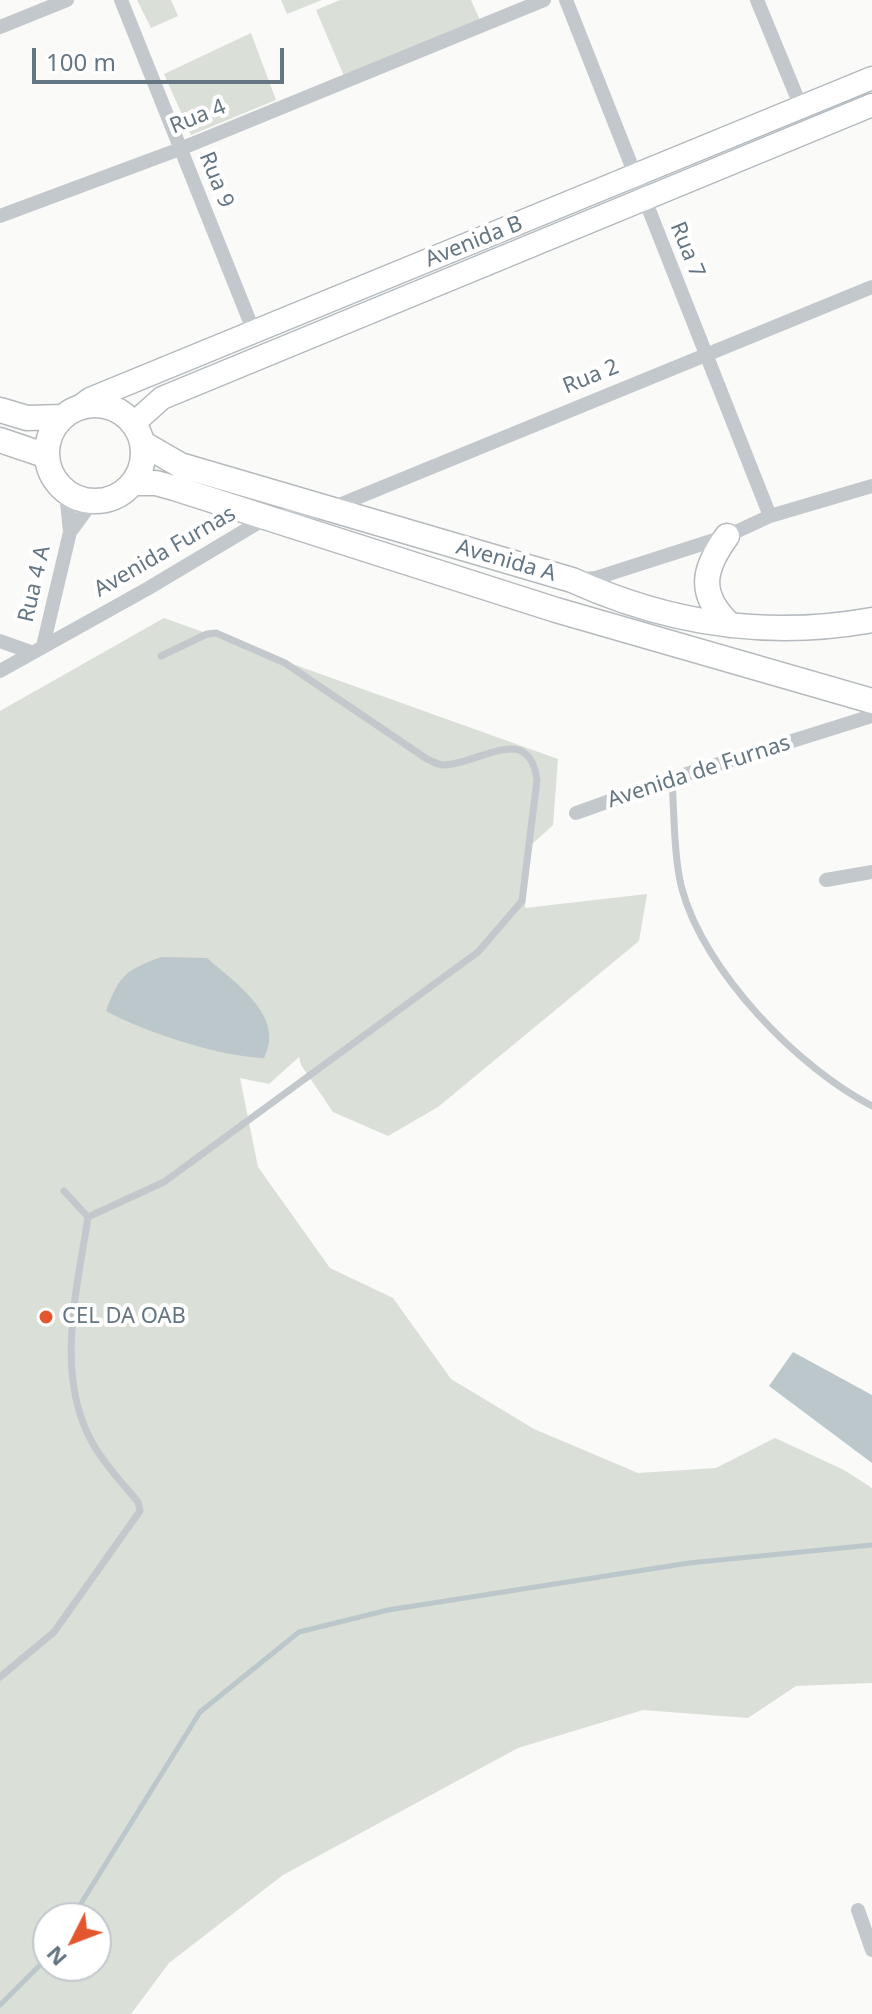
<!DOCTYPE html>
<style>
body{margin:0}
#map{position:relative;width:872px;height:2014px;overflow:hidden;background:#fafaf8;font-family:"Noto Sans",sans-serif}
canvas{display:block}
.north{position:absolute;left:32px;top:1902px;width:80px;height:80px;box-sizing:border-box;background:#fff;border:2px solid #c1c8cd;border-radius:50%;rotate:228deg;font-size:22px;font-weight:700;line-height:32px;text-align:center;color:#657683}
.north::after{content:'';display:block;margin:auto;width:28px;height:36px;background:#e4572e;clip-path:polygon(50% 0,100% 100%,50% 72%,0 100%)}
.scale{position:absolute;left:32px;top:48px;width:252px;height:36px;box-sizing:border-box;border:4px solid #657683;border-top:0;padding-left:10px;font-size:24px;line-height:28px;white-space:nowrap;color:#657683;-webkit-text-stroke:6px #fff;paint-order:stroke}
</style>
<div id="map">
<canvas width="872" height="2014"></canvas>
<div class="north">N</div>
<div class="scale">100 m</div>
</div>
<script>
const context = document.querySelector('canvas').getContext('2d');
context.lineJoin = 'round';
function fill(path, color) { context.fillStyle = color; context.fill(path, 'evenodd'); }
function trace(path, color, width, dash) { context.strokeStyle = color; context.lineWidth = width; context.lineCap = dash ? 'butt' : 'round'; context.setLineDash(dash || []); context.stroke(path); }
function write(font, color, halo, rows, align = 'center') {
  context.font = font + ' "Noto Sans",sans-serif'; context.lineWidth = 8; context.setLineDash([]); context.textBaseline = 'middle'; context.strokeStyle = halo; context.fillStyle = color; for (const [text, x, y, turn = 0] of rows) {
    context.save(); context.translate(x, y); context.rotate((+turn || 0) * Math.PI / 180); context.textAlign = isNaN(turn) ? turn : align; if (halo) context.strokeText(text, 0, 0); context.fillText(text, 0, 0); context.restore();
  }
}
const green = new Path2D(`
 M 137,0 L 171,0 L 178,16 L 151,28 Z
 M 281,0 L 322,0 L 287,14 Z
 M 340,0 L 471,0 L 480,20 L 344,76 L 316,10 Z
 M 251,33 L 276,100 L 191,135 L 164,74 Z
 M 164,618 L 558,759 L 553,825 L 528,848 L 525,908 L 647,894 L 639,941 L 438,1107 L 388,1136 L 333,1112 L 301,1065 L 299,1057 L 269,1084 L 240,1078 L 258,1167 L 330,1268 L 393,1298 L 451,1379 L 534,1429 L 638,1473 L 716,1468 L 775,1438 L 844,1470 L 872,1488 L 872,1683 L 796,1686 L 748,1718 L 643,1710 L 518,1748 L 283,1875 L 169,1963 L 131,2014 L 0,2014 L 0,711 ZM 48,1918 L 96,1918 L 96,1966 L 48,1966 Z`);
const water = new Path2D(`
 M 161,957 L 207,958 C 235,983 286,1016 264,1058 C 221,1057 144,1032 106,1011 C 120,974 125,971 161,957 Z
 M 793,1352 L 872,1395 L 872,1463 L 769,1386 Z`);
const stream = new Path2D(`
 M 72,1918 L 200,1712 L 299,1632 L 388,1610 L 689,1563 L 872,1545
 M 0,2005 L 48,1957`);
const lane = new Path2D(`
 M 672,779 C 674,811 674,860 682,889 C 704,971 798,1068 872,1106
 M 88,1217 L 164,1182 L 478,952 L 522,901 L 537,780 C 529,721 480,764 444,765 C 438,765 432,761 427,759 L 285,663 L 216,633 L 207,634 L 161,656
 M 0,1677 L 54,1632 L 140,1511 L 138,1502 C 123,1484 105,1465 93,1444 C 54,1376 77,1290 88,1217 L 64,1191`);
const street = new Path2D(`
 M 121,0 L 254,332
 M 566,0 L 770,516
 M 757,0 L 801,107
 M 0,27 L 67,0
 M 0,216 L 180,149 L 544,0
 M 70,532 L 93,501
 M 580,579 L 596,578 L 727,536 L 770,516 L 872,486
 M 0,641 L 31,652
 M 43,646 L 70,532 L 66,492
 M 0,671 L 147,589 L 266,518 L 327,510 L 872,287
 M 576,813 L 671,779 L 872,716
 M 826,880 L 872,872
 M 858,1910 L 872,1950`);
const secondary = new Path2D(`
 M 77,409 L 90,399 L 872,78
 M 133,424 L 162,398 L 872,105`);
const primary = new Path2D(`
 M47 453a48 48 0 1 1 96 0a48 48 0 1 1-96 0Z
 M 0,410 L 27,418 L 63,417
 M 0,440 L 47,456
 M 142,443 L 180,465 L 572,580 C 669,624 767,639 872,620
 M 133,483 L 156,483 L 174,488 L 556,610 L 872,701
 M 727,536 C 703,569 697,594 730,625`);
const markers = [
 [46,1317,8,"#e4572e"]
];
const streetNames = [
 ["Rua 4",198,117,-22],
 ["Rua 9",216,180,68],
 ["Avenida B",474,242,-22],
 ["Rua 7",687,250,68],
 ["Rua 2",591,377,-22],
 ["Avenida Furnas",165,552,-30],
 ["Avenida A",506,561,16],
 ["Rua 4 A",35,584,-77],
 ["Avenida de Furnas",699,772,-18]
];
const poiNames = [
 ["CEL DA OAB",62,1317]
];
fill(green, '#dadfd7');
fill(water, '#bbc7cb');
trace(stream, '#bbc7cb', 5);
trace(secondary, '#b3babf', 25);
trace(primary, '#b5babe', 27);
trace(lane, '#c3c8cc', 7);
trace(street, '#c3c8cc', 14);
trace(secondary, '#fff', 22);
trace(primary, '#fff', 24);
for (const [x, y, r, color] of markers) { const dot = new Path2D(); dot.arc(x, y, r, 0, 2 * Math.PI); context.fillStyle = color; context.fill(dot); trace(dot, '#fff', 3); }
write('22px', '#657683', '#fff', streetNames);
write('22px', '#657683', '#fff', poiNames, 'left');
</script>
